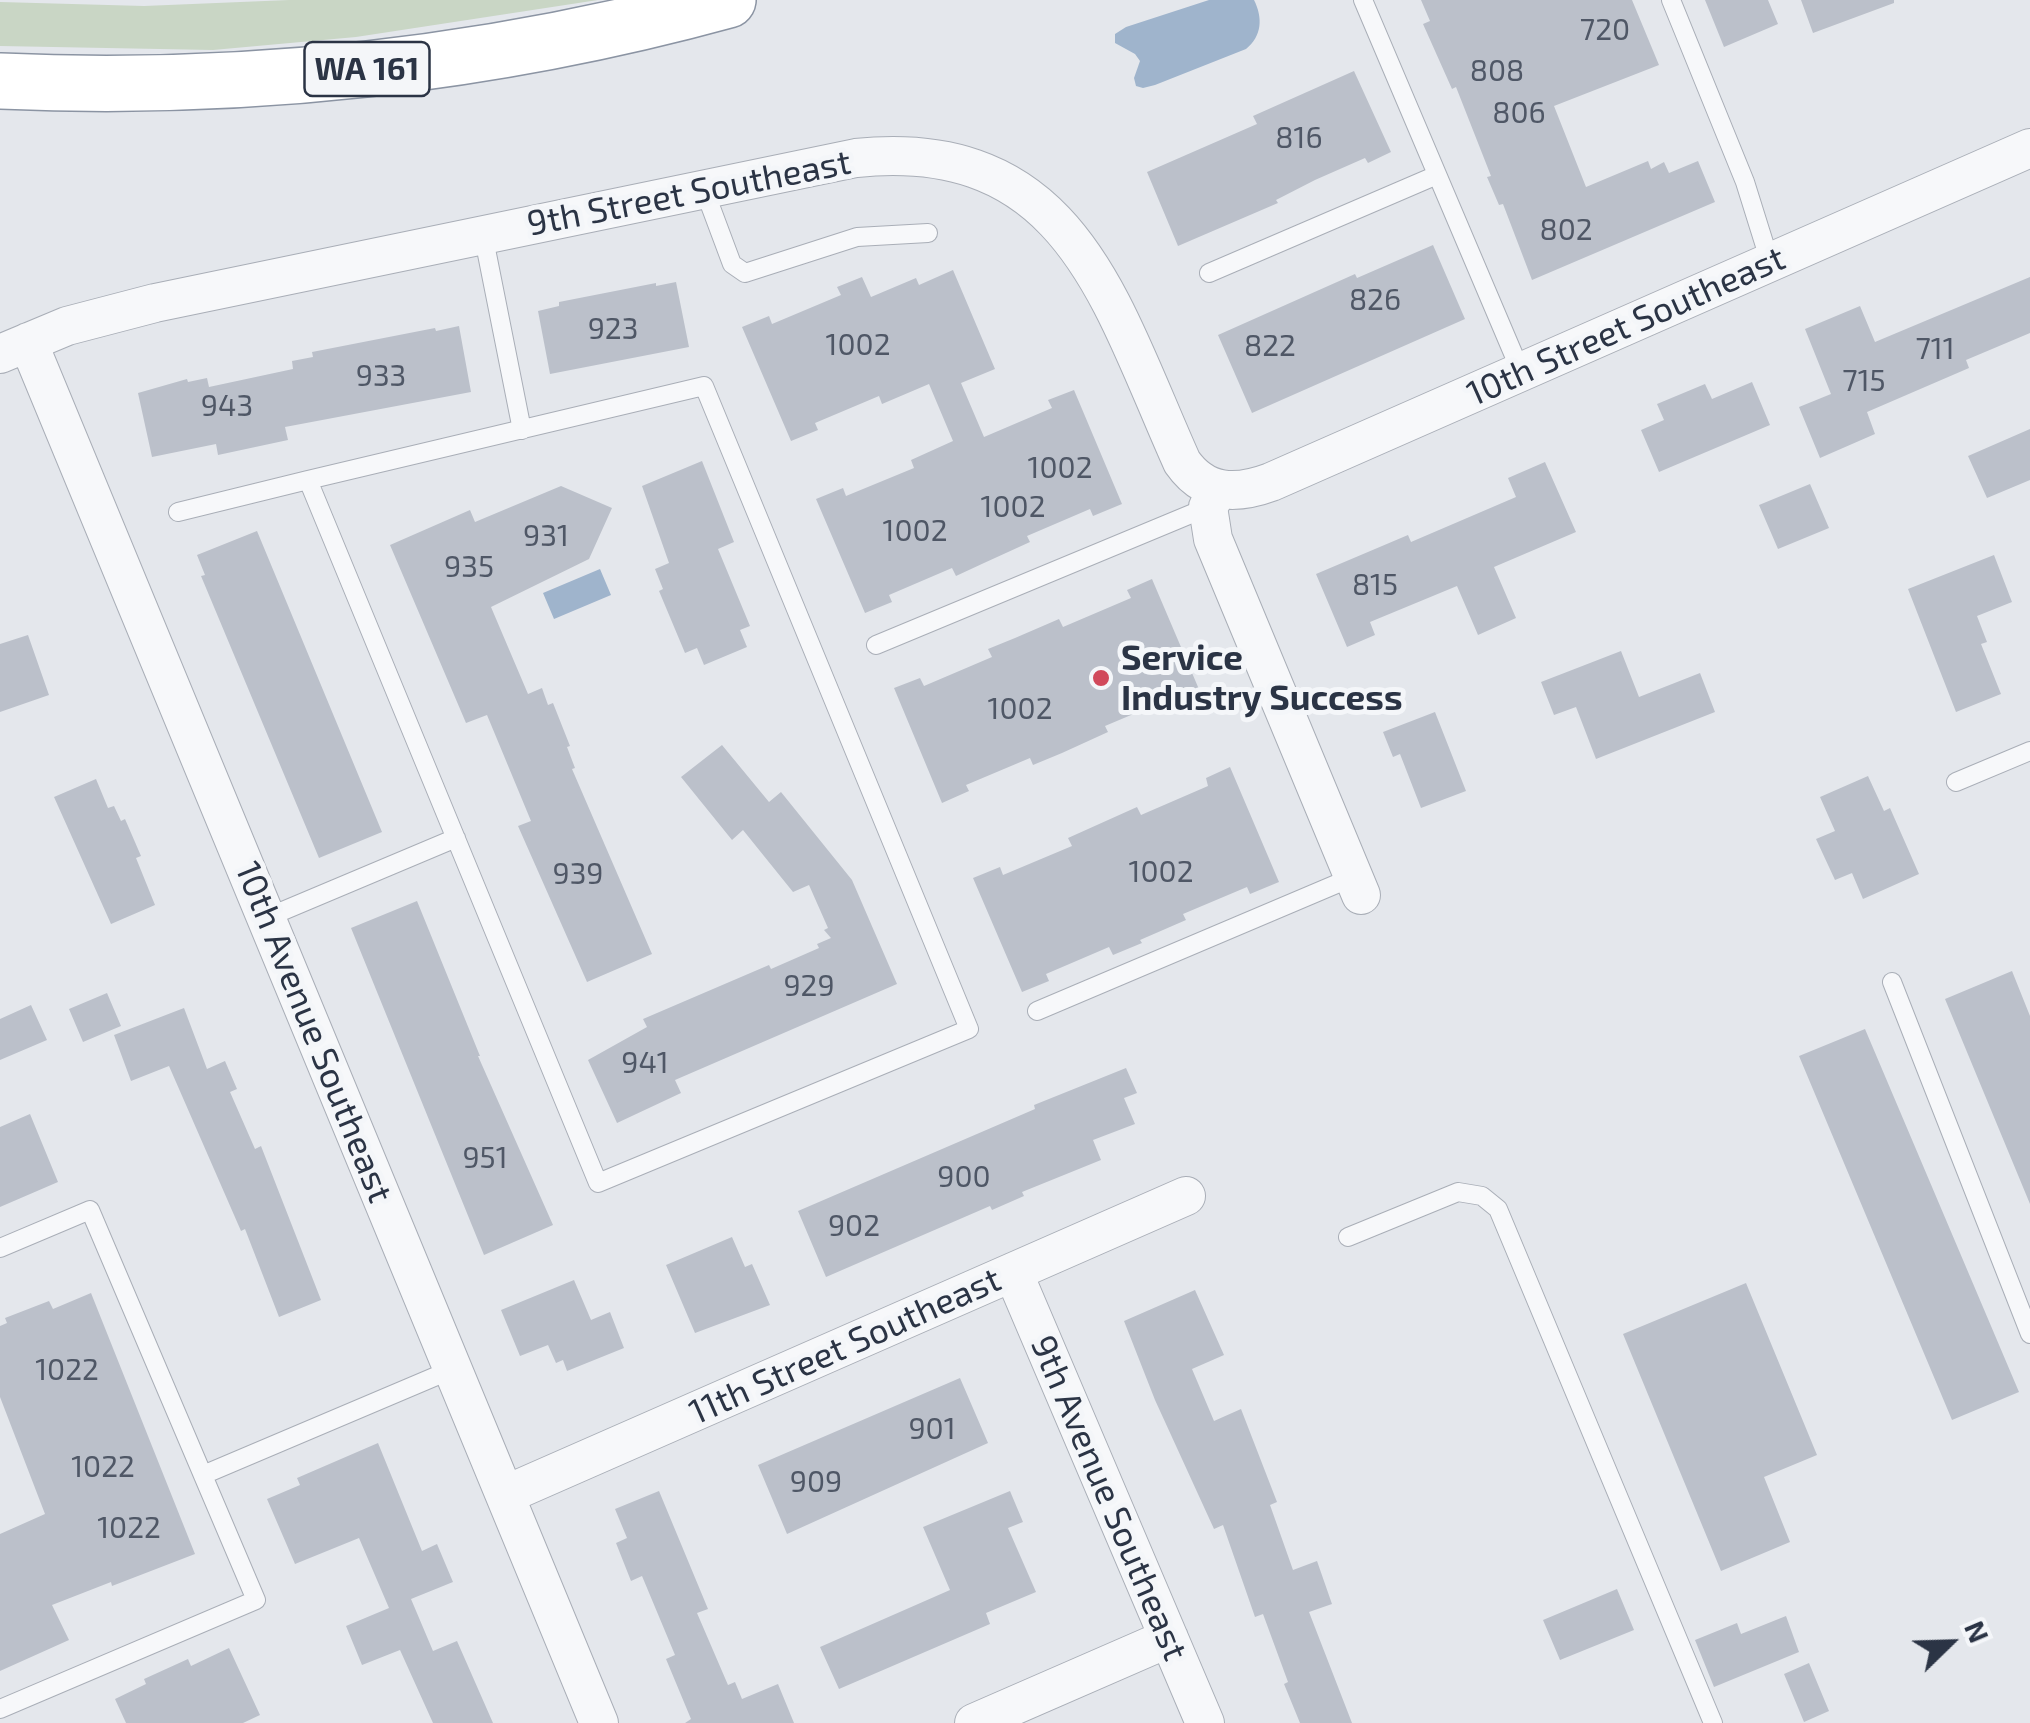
<!DOCTYPE html>
<style>
body{margin:0}
#map{position:relative;width:2030px;height:1723px;overflow:hidden;background:#e4e7ec;font-family:"Exo 2",sans-serif}
canvas{display:block}
.north{position:absolute;left:1900px;top:1593px;width:100px;height:100px;-webkit-text-stroke:8px #f4f6f9;paint-order:stroke;rotate:67deg;font-size:28px;font-weight:700;line-height:40px;text-align:center;color:#2b3445}
.north::after{content:'';display:block;margin:auto;width:35px;height:45px;background:#2b3445;clip-path:polygon(50% 0,100% 100%,50% 72%,0 100%)}
</style>
<div id="map">
<canvas width="2030" height="1723"></canvas>
<div class="north">N</div>
</div>
<script>
const context = document.querySelector('canvas').getContext('2d');
context.lineJoin = 'round';
function fill(path, color) { context.fillStyle = color; context.fill(path, 'evenodd'); }
function trace(path, color, width, dash) { context.strokeStyle = color; context.lineWidth = width; context.lineCap = dash ? 'butt' : 'round'; context.setLineDash(dash || []); context.stroke(path); }
function write(font, color, halo, rows, align = 'center') {
  context.font = font + ' "Exo 2",sans-serif'; context.lineWidth = 10; context.setLineDash([]); context.textBaseline = 'middle'; context.strokeStyle = halo; context.fillStyle = color; for (const [text, x, y, turn = 0] of rows) {
    context.save(); context.translate(x, y); context.rotate((+turn || 0) * Math.PI / 180); context.textAlign = isNaN(turn) ? turn : align; if (halo) context.strokeText(text, 0, 0); context.fillText(text, 0, 0); context.restore();
  }
}
const green = new Path2D(`
 M 289,0 L 598,0 L 356,37 L 213,50 L 0,46 L 0,2 L 144,6 Z`);
const water = new Path2D(`
 M 1209,0 L 1254,0 C 1263,18 1262,36 1246,49 L 1155,85 L 1143,88 L 1136,86 L 1134,78 L 1140,61 L 1135,54 L 1115,43 L 1115,34 L 1126,27 Z
 M 600,569 L 611,595 L 554,619 L 543,593 Z`);
const building = new Path2D(`
 M 1421,0 L 1632,0 L 1659,65 L 1554,106 L 1586,187 L 1648,161 L 1651,169 L 1664,162 L 1669,173 L 1698,161 L 1715,202 L 1532,280 L 1503,204 L 1499,205 L 1487,177 L 1491,176 L 1456,87 L 1452,89 L 1423,24 L 1430,21 Z
 M 1705,0 L 1768,0 L 1778,24 L 1724,47 Z
 M 1801,0 L 1894,0 L 1894,3 L 1813,33 Z
 M 1354,71 L 1391,152 L 1368,163 L 1365,158 L 1315,180 L 1276,200 L 1278,203 L 1178,246 L 1147,172 L 1257,124 L 1253,116 Z
 M 1433,245 L 1465,319 L 1252,413 L 1218,335 L 1355,274 L 1357,278 Z
 M 953,270 L 995,369 L 961,383 L 984,437 L 1052,408 L 1048,400 L 1074,390 L 1122,504 L 1093,516 L 1090,509 L 1027,536 L 1030,542 L 984,563 L 956,576 L 952,568 L 889,595 L 892,602 L 865,613 L 816,499 L 843,488 L 846,496 L 914,468 L 911,460 L 953,441 L 929,384 L 882,404 L 879,396 L 815,423 L 818,430 L 791,441 L 742,327 L 769,316 L 772,324 L 841,295 L 837,287 L 862,277 L 871,297 L 916,278 L 919,285 Z
 M 2030,277 L 2030,333 L 1966,360 L 1969,368 L 1867,412 L 1875,434 L 1820,458 L 1799,407 L 1831,394 L 1805,329 L 1860,306 L 1875,342 Z
 M 676,282 L 689,347 L 550,374 L 538,311 L 559,306 L 559,302 L 656,283 L 656,286 Z
 M 459,326 L 471,392 L 285,427 L 288,440 L 218,455 L 216,444 L 152,457 L 138,393 L 187,379 L 188,382 L 207,378 L 209,387 L 293,369 L 292,361 L 313,357 L 312,352 L 435,328 L 436,331 Z
 M 1752,382 L 1770,425 L 1659,472 L 1641,430 L 1664,420 L 1657,404 L 1705,384 L 1712,399 Z
 M 2030,429 L 2030,480 L 1987,498 L 1968,456 Z
 M 702,461 L 734,542 L 718,549 L 750,626 L 740,630 L 747,647 L 704,665 L 697,648 L 685,653 L 659,591 L 663,589 L 655,569 L 669,563 L 642,486 Z
 M 1545,462 L 1576,532 L 1494,567 L 1516,618 L 1478,635 L 1457,586 L 1370,622 L 1375,635 L 1347,647 L 1316,574 L 1408,535 L 1411,542 L 1516,497 L 1508,478 Z
 M 1810,484 L 1829,528 L 1778,549 L 1759,505 Z
 M 561,486 L 612,508 L 589,559 L 491,607 L 528,694 L 542,688 L 548,705 L 553,703 L 570,746 L 567,747 L 575,768 L 572,769 L 652,954 L 587,982 L 518,826 L 531,821 L 487,715 L 466,723 L 390,545 L 470,510 L 475,522 Z
 M 257,531 L 382,832 L 319,858 L 201,576 L 205,575 L 197,555 Z
 M 1994,555 L 2012,602 L 1977,616 L 1987,642 L 1981,644 L 2001,694 L 1956,712 L 1908,589 Z
 M 1152,579 L 1201,694 L 1172,706 L 1169,699 L 1105,726 L 1108,732 L 1062,753 L 1033,765 L 1030,758 L 966,785 L 969,791 L 942,803 L 894,688 L 920,678 L 924,686 L 992,657 L 988,649 L 1015,638 L 1059,619 L 1063,627 L 1131,598 L 1127,590 Z
 M 28,635 L 49,695 L 0,712 L 0,644 Z
 M 1621,651 L 1639,697 L 1700,673 L 1715,712 L 1596,759 L 1576,707 L 1554,715 L 1541,682 Z
 M 1435,712 L 1466,791 L 1421,808 L 1400,754 L 1393,757 L 1383,732 Z
 M 722,745 L 769,802 L 781,792 L 852,880 L 897,984 L 675,1080 L 681,1093 L 617,1123 L 588,1060 L 647,1027 L 643,1019 L 769,965 L 771,969 L 819,948 L 817,944 L 831,938 L 824,930 L 828,928 L 809,885 L 793,892 L 743,830 L 732,840 L 681,777 Z
 M 1230,767 L 1279,882 L 1250,894 L 1247,887 L 1183,914 L 1186,920 L 1140,940 L 1142,943 L 1113,955 L 1109,947 L 1046,974 L 1049,981 L 1022,992 L 973,878 L 1000,867 L 1003,875 L 1072,846 L 1068,838 L 1137,807 L 1141,815 L 1208,786 L 1206,778 Z
 M 1868,776 L 1884,811 L 1890,808 L 1919,874 L 1863,899 L 1852,873 L 1835,880 L 1816,839 L 1835,831 L 1820,797 Z
 M 96,779 L 108,808 L 114,806 L 121,821 L 125,819 L 141,856 L 136,858 L 155,905 L 111,924 L 54,797 Z
 M 417,901 L 480,1056 L 478,1056 L 553,1225 L 484,1255 L 351,928 Z
 M 2012,971 L 2030,1016 L 2030,1204 L 1945,999 Z
 M 107,993 L 121,1026 L 83,1042 L 69,1009 Z
 M 31,1005 L 47,1040 L 0,1060 L 0,1019 Z
 M 184,1008 L 207,1069 L 225,1061 L 237,1089 L 230,1092 L 255,1149 L 261,1146 L 321,1300 L 279,1317 L 245,1229 L 241,1231 L 169,1066 L 131,1081 L 114,1035 Z
 M 1865,1029 L 2019,1392 L 1952,1420 L 1799,1056 Z
 M 1126,1068 L 1137,1093 L 1124,1098 L 1135,1124 L 1093,1140 L 1101,1160 L 1022,1192 L 1024,1196 L 992,1210 L 990,1206 L 826,1277 L 798,1211 L 1035,1109 L 1034,1105 Z
 M 30,1114 L 58,1182 L 0,1207 L 0,1127 Z
 M 732,1237 L 745,1267 L 752,1264 L 770,1305 L 695,1333 L 666,1265 Z
 M 574,1280 L 591,1320 L 610,1312 L 624,1348 L 567,1371 L 563,1360 L 556,1363 L 548,1345 L 520,1356 L 501,1310 Z
 M 1746,1283 L 1817,1455 L 1764,1477 L 1790,1542 L 1721,1571 L 1623,1334 Z
 M 1195,1290 L 1224,1355 L 1192,1369 L 1214,1421 L 1241,1409 L 1277,1502 L 1270,1505 L 1293,1570 L 1317,1561 L 1332,1604 L 1309,1612 L 1352,1723 L 1300,1723 L 1284,1684 L 1288,1682 L 1263,1614 L 1255,1617 L 1223,1525 L 1214,1529 L 1155,1400 L 1124,1321 Z
 M 91,1293 L 195,1554 L 112,1586 L 111,1582 L 52,1605 L 69,1640 L 0,1671 L 0,1534 L 45,1514 L 0,1397 L 0,1326 L 7,1323 L 5,1318 L 49,1301 L 53,1309 Z
 M 960,1378 L 988,1443 L 787,1534 L 758,1465 Z
 M 378,1443 L 422,1551 L 437,1544 L 453,1582 L 411,1599 L 433,1651 L 457,1641 L 493,1723 L 433,1723 L 400,1650 L 362,1665 L 346,1626 L 389,1608 L 359,1538 L 295,1564 L 267,1499 L 300,1485 L 297,1478 Z
 M 659,1491 L 708,1609 L 697,1613 L 728,1685 L 735,1682 L 742,1699 L 778,1684 L 794,1723 L 685,1723 L 691,1719 L 666,1659 L 675,1655 L 642,1576 L 631,1581 L 616,1543 L 627,1538 L 615,1509 Z
 M 1010,1491 L 1023,1522 L 1008,1528 L 1036,1592 L 986,1613 L 990,1624 L 839,1689 L 820,1647 L 950,1590 L 923,1527 Z
 M 1617,1589 L 1634,1630 L 1560,1660 L 1543,1620 Z
 M 1786,1616 L 1799,1652 L 1714,1687 L 1695,1640 L 1737,1623 L 1741,1634 Z
 M 229,1648 L 260,1715 L 243,1723 L 126,1723 L 115,1699 L 146,1684 L 144,1679 L 188,1659 L 191,1666 Z
 M 1809,1663 L 1829,1711 L 1804,1722 L 1784,1674 Z`);
const service = new Path2D(`
 M 1363,0 L 1521,372
 M 1671,0 L 1745,182 L 1770,262
 M 704,189 L 732,264 L 745,273 L 857,237 L 928,233
 M 483,234 L 522,430
 M 1209,273 L 1437,175
 M 704,386 L 969,1029 L 598,1183 L 308,480 Z
 M 178,512 L 308,480
 M 876,645 L 1208,507
 M 1956,782 L 2030,751
 M 266,918 L 456,838
 M 1892,982 L 2030,1334
 M 1037,1011 L 1353,877
 M 1348,1237 L 1458,1192 L 1482,1196 L 1498,1209 L 1713,1723
 M 0,1248 L 90,1210 L 256,1600 L 0,1709
 M 203,1475 L 453,1369`);
const minor = new Path2D(`
 M 28,342 L 599,1723
 M 0,354 L 67,326 L 155,303 L 856,158 C 1071,136 1110,302 1182,462 C 1205,495 1236,495 1271,482 L 2030,148
 M 1218,490 L 1208,507 L 1213,539 L 1361,895
 M 1013,1272 L 1205,1723
 M 505,1495 L 1186,1196
 M 974,1723 L 1169,1638`);
const motorway = new Path2D(`
 M 0,81 C 244,92 492,65 728,0`);
const markers = [
 [1101,678,10,"#d1495b"]
];
const numberNames = [
 ["720",1605,30],
 ["808",1497,71],
 ["806",1519,113],
 ["816",1299,138],
 ["802",1566,230],
 ["826",1375,300],
 ["923",613,329],
 ["1002",858,345],
 ["822",1270,346],
 ["711",1935,349],
 ["933",381,376],
 ["715",1864,381],
 ["943",227,406],
 ["1002",1060,468],
 ["1002",1013,507],
 ["1002",915,531],
 ["931",546,536],
 ["935",469,567],
 ["815",1375,585],
 ["1002",1020,709],
 ["1002",1161,872],
 ["939",578,874],
 ["929",809,986],
 ["941",645,1063],
 ["951",485,1158],
 ["900",964,1177],
 ["902",854,1226],
 ["1022",67,1370],
 ["901",932,1429],
 ["1022",103,1467],
 ["909",816,1482],
 ["1022",129,1528]
];
const shields = [
 [367,69,125]
];
const shieldNames = [
 ["WA 161",367,69]
];
const streetNames = [
 ["9th Street Southeast",689,193,-11],
 ["10th Street Southeast",1626,326,-24],
 ["10th Avenue Southeast",314,1032,68],
 ["11th Street Southeast",845,1346,-24],
 ["9th Avenue Southeast",1109,1498,67]
];
const poiNames = [
 ["Service",1121,658],
 ["Industry Success",1121,698]
];
fill(green, '#c9d6c5');
fill(water, '#9fb4cc');
fill(building, '#bbc0ca');
trace(service, '#a9aeb7', 20);
trace(minor, '#a9aeb7', 40);
trace(motorway, '#8b94a3', 58);
trace(service, '#f7f8fa', 18);
trace(minor, '#f7f8fa', 38);
trace(motorway, '#fff', 55);
for (const [x, y, r, color] of markers) { const dot = new Path2D(); dot.arc(x, y, r, 0, 2 * Math.PI); context.fillStyle = color; context.fill(dot); trace(dot, '#f4f6f9', 4); }
write('30px', '#4f5766', null, numberNames);
for (const [x, y, w] of shields) { const box = new Path2D(); box.roundRect(x - w / 2, y - 27, w, 54, 8); context.fillStyle = '#f4f6f9'; context.fill(box); trace(box, '#2b3445', 2.5); }
write('bold 32px', '#2b3445', null, shieldNames);
write('35px', '#2b3445', '#f4f6f9', streetNames);
write('bold 35px', '#2b3445', '#f4f6f9', poiNames, 'left');
</script>
